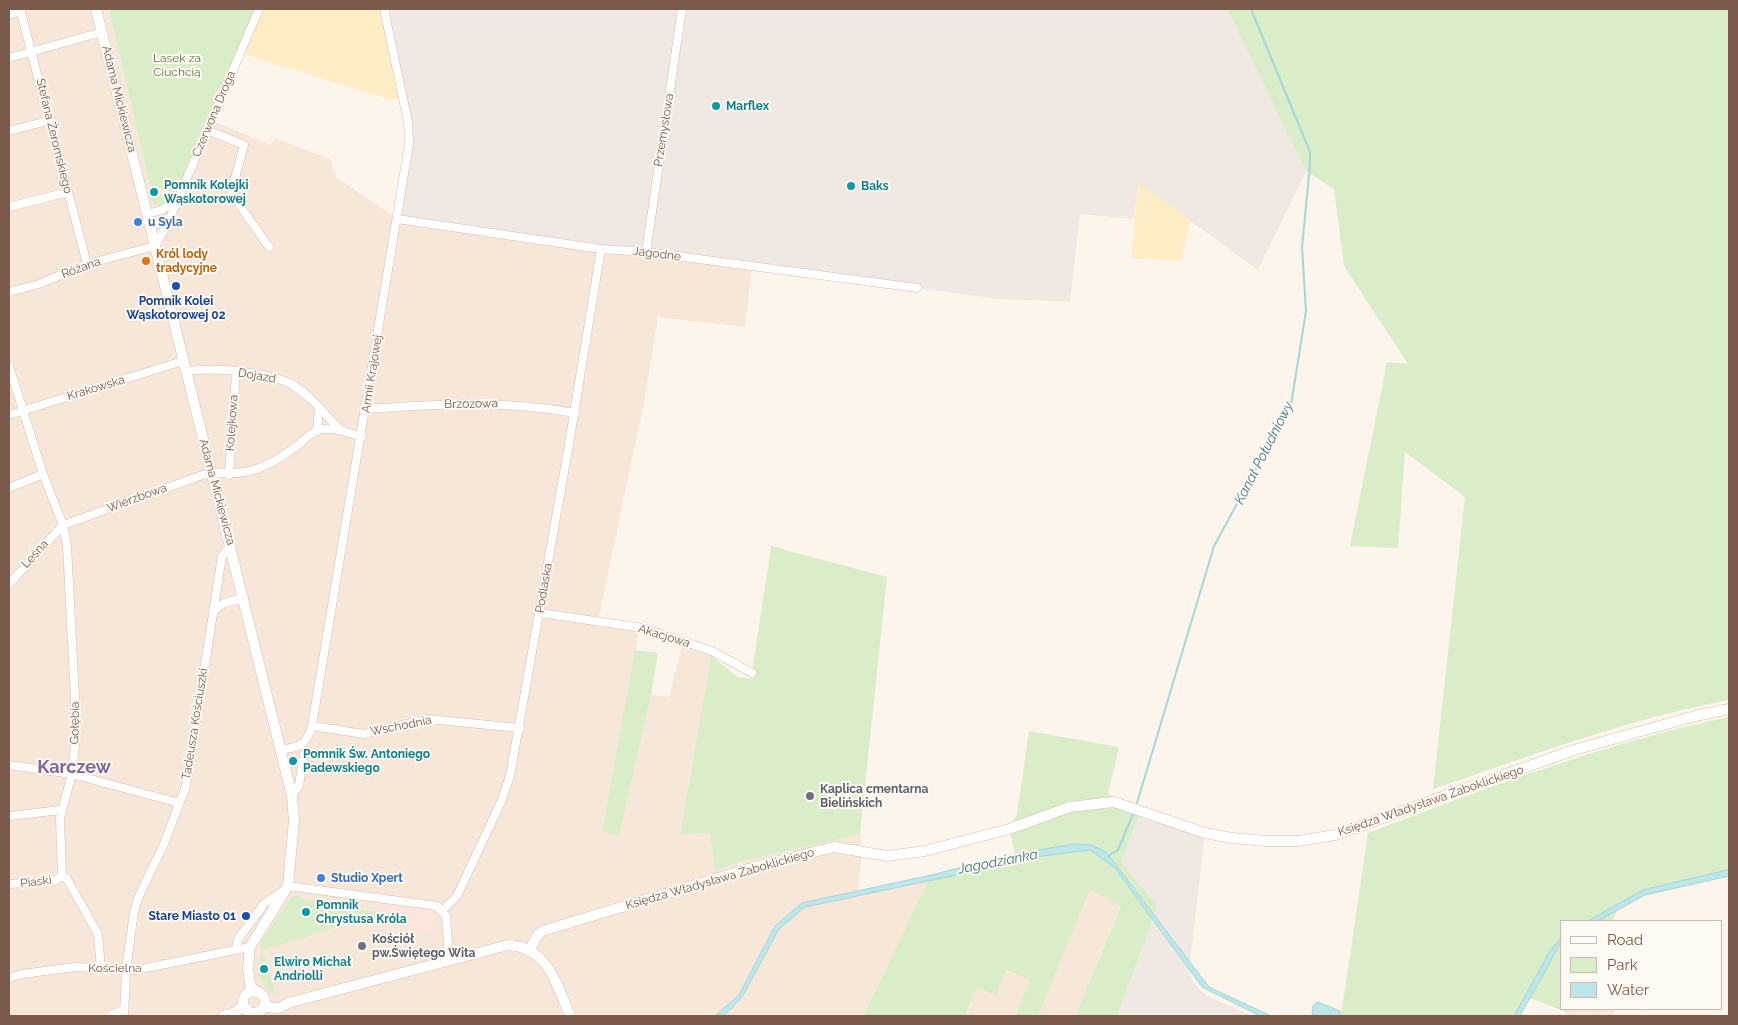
<!DOCTYPE html>
<meta charset="utf-8">
<style>
body{margin:0}
#map{position:relative;width:1738px;height:1025px;overflow:hidden;background:#fdf5eb;font-family:Raleway,sans-serif}
canvas{display:block}
.frame{position:absolute;inset:0;border:10px solid #7b594b;pointer-events:none}
.legend{position:absolute;left:1560px;top:920px;width:162px;height:90px;box-sizing:border-box;background:#fff9f3;border:1px solid #cab9b0;margin:0;padding:6px 9px;list-style:none;font-size:15px;color:#7b594b}
.legend li{display:flex;align-items:center;gap:10px;height:25px}
.legend b{width:25px;border:1px solid #cab9b0}
</style>
<div id="map">
<canvas width="1738" height="1025"></canvas>
<div class="frame"></div>
<ul class="legend">
<li><b style="height:6px;background:#fff"></b>Road</li>
<li><b style="height:14px;background:#d9edc8"></b>Park</li>
<li><b style="height:14px;background:#bde6e9"></b>Water</li>
</ul>
</div>
<script>
const context = document.querySelector('canvas').getContext('2d');
context.lineJoin = 'round';
function fill(path, color) { context.fillStyle = color; context.fill(path, 'evenodd'); }
function trace(path, color, width, dash) { context.strokeStyle = color; context.lineWidth = width; context.lineCap = dash ? 'butt' : 'round'; context.setLineDash(dash || []); context.stroke(path); }
function write(font, color, halo, rows, align = 'center') {
  context.font = font + ' Raleway,sans-serif'; context.lineWidth = 4; context.setLineDash([]); context.textBaseline = 'middle'; context.strokeStyle = halo; context.fillStyle = color; for (const [text, x, y, turn = 0] of rows) {
    context.save(); context.translate(x, y); context.rotate((+turn || 0) * Math.PI / 180); context.textAlign = isNaN(turn) ? turn : align; if (halo) context.strokeText(text, 0, 0); context.fillText(text, 0, 0); context.restore();
  }
}
const residential = new Path2D(`
 M 9,9 L 109,9 L 150,186 L 211,120 L 270,145 L 275,138 L 330,159 L 336,177 L 397,219 L 752,267 L 745,327 L 658,317 L 644,402 L 597,626 L 639,631 L 602,830 L 619,835 L 651,695 L 669,697 L 683,641 L 712,651 L 680,833 L 710,833 L 715,870 L 736,863 L 860,834 L 862,853 L 858,891 L 931,875 L 863,1016 L 9,1016 Z
 M 1089,888 L 1121,905 L 1076,1014 L 1082,1016 L 1038,1016 Z
 M 1005,970 L 1030,980 L 1015,1016 L 966,1016 L 977,988 Z
 M 1566,1009 L 1616,1009 L 1613,1016 L 1564,1016 Z`);
const commercial = new Path2D(`
 M 386,898 L 433,905 L 431,930 L 396,926 L 394,914 L 382,910 Z`);
const industrial = new Path2D(`
 M 384,9 L 1227,9 L 1306,171 L 1258,270 L 1138,183 L 1134,219 L 1080,214 L 1070,302 L 998,299 L 397,219 L 409,144 Z
 M 1141,811 L 1205,833 L 1189,971 L 1194,984 L 1207,996 L 1248,1014 L 1247,1016 L 1117,1016 L 1158,906 L 1121,862 Z`);
const green = new Path2D(`
 M 109,9 L 259,9 L 207,130 L 175,192 L 150,186 Z
 M 1227,9 L 1729,9 L 1729,700 C 1627,719 1531,756 1433,789 L 1465,497 L 1405,452 L 1398,548 L 1350,546 L 1387,362 L 1408,364 L 1344,266 L 1334,189 L 1306,171 Z
 M 147,189 L 153,197 L 157,195 L 173,199 L 165,206 L 156,205 L 148,197 Z
 M 771,546 L 887,577 L 860,834 L 736,863 L 715,871 L 710,833 L 680,834 L 711,656 L 738,677 L 751,679 Z
 M 635,650 L 658,653 L 651,695 L 619,836 L 602,831 Z
 M 1729,717 L 1729,876 L 1645,895 L 1617,910 L 1612,921 L 1562,921 L 1562,1009 L 1569,1009 L 1566,1012 L 1530,998 L 1520,1016 L 1341,1016 L 1368,833 C 1486,788 1605,743 1729,717 Z
 M 1029,731 L 1119,747 L 1108,794 L 1141,811 L 1121,862 L 1158,906 L 1117,1016 L 1082,1016 L 1076,1014 L 1121,906 L 1090,889 L 1038,1016 L 1015,1016 L 1030,980 L 1006,970 L 996,995 L 977,988 L 965,1016 L 863,1016 L 931,875 L 1015,853 L 1009,829 L 1017,814 Z
 M 295,895 L 300,896 L 301,899 L 384,913 L 262,950 L 276,995 L 272,994 L 259,977 L 261,942 L 290,899 Z`);
const sand = new Path2D(`
 M 259,9 L 384,9 L 403,98 L 391,100 L 240,53 Z
 M 1138,182 L 1190,220 L 1181,261 L 1131,258 Z`);
const water = new Path2D(`
 M 1074,844 L 1091,845 L 1106,852 L 1209,987 L 1271,1016 L 1260,1016 L 1202,987 L 1115,868 L 1090,850 L 1018,859 L 966,873 L 805,907 L 779,929 L 742,997 L 724,1016 L 715,1016 L 739,995 L 775,926 L 802,903 L 931,875 L 1015,854 Z
 M 1729,870 L 1729,876 L 1645,895 L 1598,921 L 1588,921 L 1643,890 Z
 M 1562,937 C 1562,944 1526,1004 1520,1016 L 1514,1016 L 1550,951 Z
 M 1318,1002 L 1340,1011 L 1341,1016 L 1319,1016 L 1312,1014 L 1313,1006 Z`);
const stream = new Path2D(`
 M 1137,803 L 1214,546 L 1291,405 L 1306,311 L 1302,247 L 1310,165 L 1310,152 L 1251,9
 M 1108,856 L 1118,850 L 1133,814`);
const street = new Path2D(`
 M 20,9 L 87,264
 M 9,15 L 21,11
 M 9,58 L 102,32
 M 207,130 L 244,145 L 231,193 L 269,247
 M 9,131 L 51,120
 M 9,207 L 68,192
 M 147,214 L 162,210 L 176,200
 M 397,219 L 601,249 L 646,252 L 917,288
 M 149,222 L 161,223 L 170,217
 M 646,252 L 682,9
 M 9,292 L 39,284 L 87,264 L 155,246 L 167,225 L 259,9
 M 9,366 L 43,474 L 63,525 L 67,546 L 75,698 L 75,745 L 72,774 L 60,818 L 62,876 L 67,879 L 98,934 L 101,969
 M 186,372 C 210,366 271,372 293,385 C 312,397 325,414 340,430
 M 366,409 C 437,404 505,400 575,413
 M 9,415 L 183,361
 M 317,430 L 319,408
 M 229,475 L 236,372
 M 9,488 L 43,474
 M 9,584 L 63,525 L 211,472 C 246,477 267,468 294,448 C 301,443 308,435 316,431 C 329,425 349,433 362,437
 M 213,612 L 224,603 L 244,598
 M 540,613 L 643,628 L 712,651 L 752,673
 M 312,726 L 364,734 L 428,719 L 520,728
 M 280,750 C 300,747 306,746 312,726 L 409,144 L 408,122 L 384,9
 M 9,765 L 72,774 L 179,803
 M 292,796 L 299,785 L 304,754
 M 9,816 L 61,810
 M 9,884 L 54,881 L 62,876
 M 288,886 L 437,906 L 446,916 L 449,959
 M 443,910 L 457,896 L 501,802 L 510,776 L 568,450 L 601,249
 M 236,948 L 238,939 L 264,904 L 284,890
 M 9,978 L 22,974 L 75,967 L 136,970 L 250,947
 M 110,1016 L 123,1010
 M 124,1016 L 126,970 L 134,912 L 138,898 L 164,844 L 186,786 L 222,556 L 231,546`);
const secondary = new Path2D(`
 M 96,9 L 292,796 L 294,820 L 288,886 L 250,947 L 248,968 L 250,984 L 255,992
 M 530,949 L 537,936 L 542,931 L 758,866 L 834,847 L 887,856 L 925,851 L 1009,829 L 1070,807 L 1104,803 L 1114,802 L 1205,833 L 1232,838 L 1266,841 L 1298,841 L 1335,835 L 1574,750 L 1695,716 L 1729,709
 M243 1002a11 11 0 1 1 22 0a11 11 0 1 1-22 0Z
 M 264,1007 L 279,1008 L 288,1003 L 508,945 C 548,947 557,985 570,1016
 M 223,1016 L 236,1012 L 243,1005`);
const markers = [
 [716,106,5,"#0f9aa8"],
 [851,186,5,"#0f9aa8"],
 [154,192,5,"#0f9aa8"],
 [138,222,5,"#3f7fe0"],
 [146,261,5,"#e8710a"],
 [176,286,5,"#1a4fb4"],
 [293,761,5,"#0f9aa8"],
 [810,796,5,"#6b7280"],
 [321,878,5,"#3f7fe0"],
 [306,912,5,"#0f9aa8"],
 [246,916,5,"#1a4fb4"],
 [362,946,5,"#6b7280"],
 [264,969,5,"#0f9aa8"]
];
const parkNames = [
 ["Lasek za",177,58],
 ["Ciuchcią",177,72]
];
const streetNames = [
 ["Adama Mickiewicza",119,99,76],
 ["Czerwona Droga",214,114,-67],
 ["Przemysłowa",664,130,-81],
 ["Stefana Żeromskiego",54,136,76],
 ["Jagodne",657,254,7],
 ["Różana",81,268,-20],
 ["Armii Krajowej",372,374,-81],
 ["Dojazd",257,376,10],
 ["Krakowska",96,388,-17],
 ["Brzozowa",471,404,-1],
 ["Kolejkowa",232,423,-86],
 ["Adama Mickiewicza",217,492,75],
 ["Wierzbowa",137,498,-20],
 ["Leśna",35,554,-48],
 ["Podlaska",544,588,-80],
 ["Akacjowa",664,636,17],
 ["Gołębia",75,723,-89],
 ["Tadeusza Kościuszki",195,724,-81],
 ["Wschodnia",401,726,-11],
 ["Księdza Władysława Żaboklickiego",1431,801,-19],
 ["Księdza Władysława Żaboklickiego",720,879,-16],
 ["Piaski",36,882,-7],
 ["Kościelna",115,968]
];
const cultureNames = [
 ["Marflex",726,106],
 ["Pomnik Kolejki",164,185],
 ["Wąskotorowej",164,199],
 ["Baks",861,186],
 ["Pomnik Św. Antoniego",303,754],
 ["Padewskiego",303,768],
 ["Pomnik",316,905],
 ["Chrystusa Króla",316,919],
 ["Elwiro Michał",274,962],
 ["Andriolli",274,976]
];
const shopNames = [
 ["u Syla",148,222],
 ["Studio Xpert",331,878]
];
const foodNames = [
 ["Król lody",156,254],
 ["tradycyjne",156,268]
];
const transitNames = [
 ["Pomnik Kolei",176,301],
 ["Wąskotorowej 02",176,315],
 ["Stare Miasto 01",236,916,"right"]
];
const worshipNames = [
 ["Kaplica cmentarna",820,789],
 ["Bielińskich",820,803],
 ["Kościół",372,939],
 ["pw.Świętego Wita",372,953]
];
const waterNames = [
 ["Kanał Południowy",1264,453,-63],
 ["Jagodzianka",998,862,-11]
];
const districtNames = [
 ["Karczew",74,768]
];
fill(residential, '#f6e7d9');
fill(commercial, '#fee6df');
fill(industrial, '#efe8e3');
fill(green, '#d9edc8');
fill(sand, '#feedc5');
fill(water, '#bde6e9');
trace(water, '#a3d6db', 1);
trace(stream, '#a3d6db', 2);
trace(street, '#d4beb2', 9);
trace(secondary, '#d7beaf', 11);
trace(street, '#fff', 8);
trace(secondary, '#fff', 10);
for (const [x, y, r, color] of markers) { const dot = new Path2D(); dot.arc(x, y, r, 0, 2 * Math.PI); context.fillStyle = color; context.fill(dot); trace(dot, '#fff9f3', 2); }
write('12px', '#557b40', '#fff9f3', parkNames);
write('12px', '#7b594b', '#fff9f3', streetNames);
write('bold 12px', '#0d838f', '#fff9f3', cultureNames, 'left');
write('bold 12px', '#366cbe', '#fff9f3', shopNames, 'left');
write('bold 12px', '#c56008', '#fff9f3', foodNames, 'left');
write('bold 12px', '#164399', '#fff9f3', transitNames);
write('bold 12px', '#5b616d', '#fff9f3', worshipNames, 'left');
write('italic 14px', '#3d7980', '#fff9f3', waterNames);
write('bold 18px', '#826496', '#fff9f3', districtNames);
</script>
